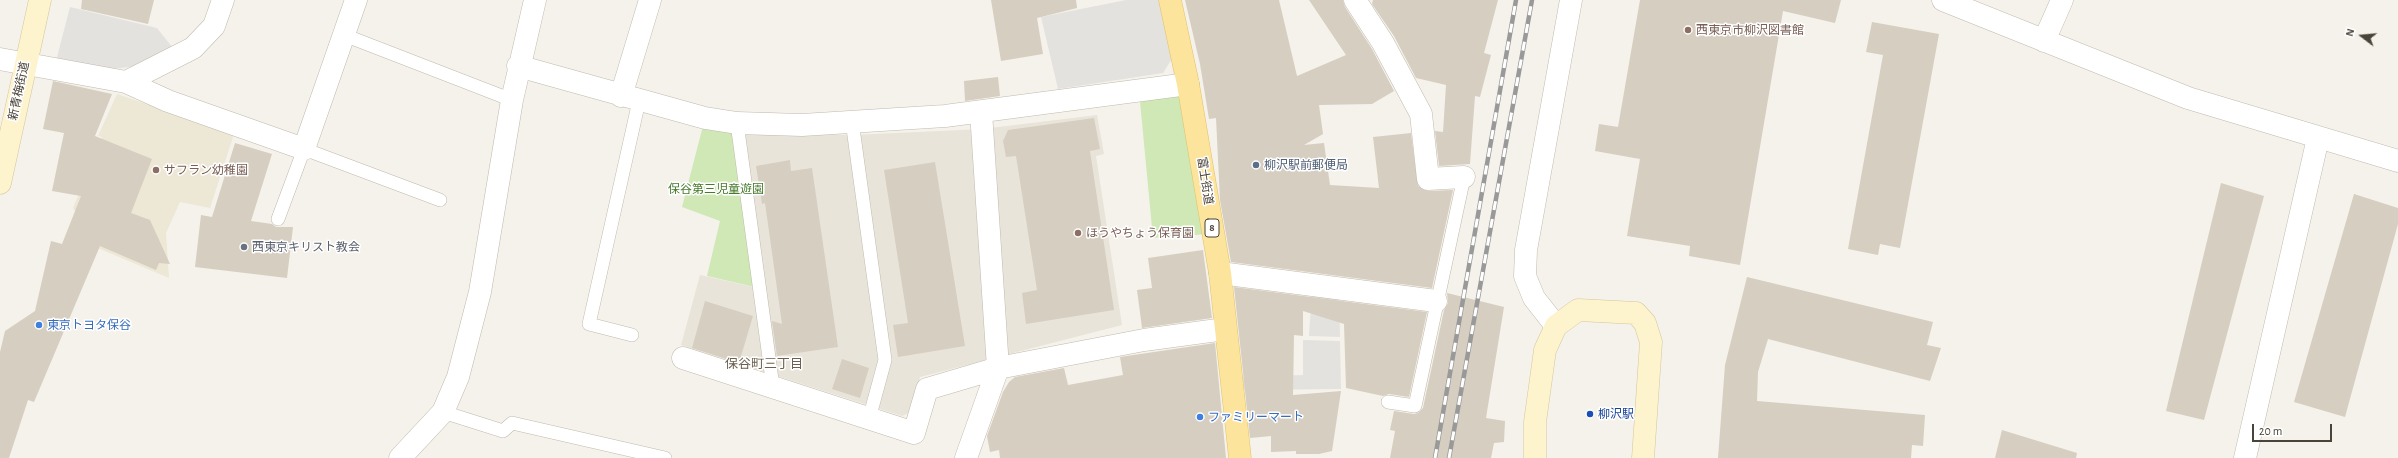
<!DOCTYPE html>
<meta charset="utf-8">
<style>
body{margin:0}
#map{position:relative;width:2398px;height:458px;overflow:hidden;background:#f5f2eb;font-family:"Alegreya Sans",sans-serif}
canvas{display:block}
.north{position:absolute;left:2342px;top:16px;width:40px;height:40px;-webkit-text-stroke:3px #fff;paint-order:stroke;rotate:286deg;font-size:11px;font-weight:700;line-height:16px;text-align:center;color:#494339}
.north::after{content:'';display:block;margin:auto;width:14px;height:18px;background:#494339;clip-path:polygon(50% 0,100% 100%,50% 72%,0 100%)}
.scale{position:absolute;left:2252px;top:424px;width:80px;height:18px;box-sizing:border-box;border:2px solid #494339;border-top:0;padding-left:5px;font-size:12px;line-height:14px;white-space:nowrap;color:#494339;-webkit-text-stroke:3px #fff;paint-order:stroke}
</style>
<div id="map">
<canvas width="2398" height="458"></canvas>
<div class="north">N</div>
<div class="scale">20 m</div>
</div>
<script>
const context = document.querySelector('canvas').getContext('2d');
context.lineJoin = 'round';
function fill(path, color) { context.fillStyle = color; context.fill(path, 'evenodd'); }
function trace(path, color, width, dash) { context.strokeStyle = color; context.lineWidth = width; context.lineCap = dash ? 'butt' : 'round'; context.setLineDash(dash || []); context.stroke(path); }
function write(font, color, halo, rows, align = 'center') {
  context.font = font + ' "Alegreya Sans","Noto Sans JP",sans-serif'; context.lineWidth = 3; context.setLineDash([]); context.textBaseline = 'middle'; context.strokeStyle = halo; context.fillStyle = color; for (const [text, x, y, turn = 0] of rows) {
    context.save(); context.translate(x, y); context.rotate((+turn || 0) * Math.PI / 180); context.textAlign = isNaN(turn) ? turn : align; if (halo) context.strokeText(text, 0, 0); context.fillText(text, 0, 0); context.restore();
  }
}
const residential = new Path2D(`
 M 1097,115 L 1104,154 L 1096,156 L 1122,325 L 920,377 L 911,412 L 902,416 L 681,345 L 700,275 L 758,288 L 738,132 L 853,135 L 982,129 Z`);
const education = new Path2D(`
 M 117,94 L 234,134 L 210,208 L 180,202 L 166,233 L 169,278 L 74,238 L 77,214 L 73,208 L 102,137 L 98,136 Z`);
const green = new Path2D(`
 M 1183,85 L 1208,234 L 1153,238 L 1139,91 Z
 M 705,118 L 737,123 L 759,288 L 707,276 L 720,221 L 682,207 Z`);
const parking = new Path2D(`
 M 1126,0 L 1162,0 L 1175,54 L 1163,73 L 1058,89 L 1041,17 Z
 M 70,7 L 157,28 L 173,48 L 149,65 L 101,70 L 56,61 Z
 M 1312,293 L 1339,294 L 1340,337 L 1309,336 Z
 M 1303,340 L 1340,341 L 1341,389 L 1243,390 L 1240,377 L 1303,375 Z`);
const building = new Path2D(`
 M 82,0 L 154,0 L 148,24 L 81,9 Z
 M 991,0 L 1076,0 L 1077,8 L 1037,18 L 1043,54 L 1001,61 Z
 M 1185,0 L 1279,0 L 1297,76 L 1346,55 L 1309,0 L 1343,0 L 1345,7 L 1372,49 L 1394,91 L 1372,104 L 1319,105 L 1323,134 L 1304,145 L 1324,143 L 1330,185 L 1379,188 L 1373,137 L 1411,133 L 1418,186 L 1428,191 L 1453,190 L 1432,288 L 1231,262 L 1220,200 L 1216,118 L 1209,119 L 1200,64 Z
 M 1373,0 L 1498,0 L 1484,53 L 1491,55 L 1480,97 L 1475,96 L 1470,164 L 1439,166 L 1435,131 L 1443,132 L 1446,85 L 1416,78 L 1394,36 L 1372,4 Z
 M 1640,0 L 1841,0 L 1835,23 L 1783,11 L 1740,265 L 1689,256 L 1690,246 L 1627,236 L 1640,159 L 1595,151 L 1599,124 L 1618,127 Z
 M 1872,22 L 1939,34 L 1900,248 L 1880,244 L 1878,255 L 1848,249 L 1883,55 L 1866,52 Z
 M 998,77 L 1000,96 L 965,101 L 964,81 Z
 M 53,81 L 112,94 L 95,136 L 152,159 L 131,213 L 150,220 L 170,264 L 159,263 L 156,270 L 100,246 L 34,402 L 28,400 L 9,458 L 0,458 L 0,352 L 5,331 L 35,311 L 51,241 L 62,244 L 81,196 L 52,191 L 64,133 L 43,129 Z
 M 1094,118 L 1100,149 L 1090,151 L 1114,310 L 1026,324 L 1022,293 L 1037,290 L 1016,156 L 1006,157 L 1003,141 L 1008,130 Z
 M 235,143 L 272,154 L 251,221 L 272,224 L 276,227 L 293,227 L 287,278 L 195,267 L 201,215 L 212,217 Z
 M 790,160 L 791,171 L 812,168 L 838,347 L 777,356 L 772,321 L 782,324 L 765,203 L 762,204 L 756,166 Z
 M 935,162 L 965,346 L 898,357 L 893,325 L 908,323 L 884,170 Z
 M 2221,183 L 2264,196 L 2204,420 L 2166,411 Z
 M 2354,194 L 2398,208 L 2398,224 L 2345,417 L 2294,402 Z
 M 1203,250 L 1212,318 L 1142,328 L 1137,290 L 1152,288 L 1148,258 Z
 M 1747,277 L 1933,322 L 1927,345 L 1941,348 L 1930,381 L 1768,339 L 1758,372 L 1757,401 L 1925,415 L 1923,446 L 1912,445 L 1911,458 L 1718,458 L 1725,365 Z
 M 1234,287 L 1427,312 L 1409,397 L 1389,394 L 1383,396 L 1346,388 L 1344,324 L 1303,311 L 1303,336 L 1294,335 L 1293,395 L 1341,391 L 1332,451 L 1319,454 L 1296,454 L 1296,451 L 1271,452 L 1271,436 L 1250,438 Z
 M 1447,293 L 1504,307 L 1486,418 L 1505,421 L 1504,442 L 1494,443 L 1491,458 L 1390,458 L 1395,431 L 1390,430 L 1394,411 L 1414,414 L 1418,413 L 1423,408 L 1444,310 L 1448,303 Z
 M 705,301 L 753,316 L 739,363 L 692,348 Z
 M 1215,343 L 1226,458 L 1000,458 L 999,450 L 990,452 L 987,436 L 1003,392 L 1009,382 L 1015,377 L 1064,368 L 1068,385 L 1123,375 L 1120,357 Z
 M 842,359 L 869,368 L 860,398 L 832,389 Z
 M 2002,430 L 2077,453 L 2076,458 L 1995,458 Z`);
const lane = new Path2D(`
 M 344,35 L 512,100
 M 852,121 L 885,360 L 869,419
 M 737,123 L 773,387
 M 278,219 L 304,149 L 440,200
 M 632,335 L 589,324 L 639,101
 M 1388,402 L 1415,406 L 1464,177
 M 443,412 L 503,431 L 512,423 L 665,458`);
const street = new Path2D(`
 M 1355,0 L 1383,43 L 1421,114 L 1428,179 L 1464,177
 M 1943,0 L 2188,98 L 2398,161
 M 2044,41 L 2062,0
 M 0,59 L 126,82 L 168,101 L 304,149 L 356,0
 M 518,66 L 705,118 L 737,123 L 802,125 L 945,116 L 1188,84
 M 126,82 L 193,48 L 214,26 L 223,0
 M 621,96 L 650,0
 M 1220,273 L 1436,301
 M 1556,326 L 1534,298 L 1525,276 L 1526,250 L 1571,0
 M 683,358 L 914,433 L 927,389 L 998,368 L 981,112
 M 400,458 L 443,412 L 458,377 L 480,292 L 512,100 L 535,0
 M 966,458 L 998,368 L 1144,340 L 1225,329
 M 2245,458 L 2318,138`);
const secondary = new Path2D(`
 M 0,183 L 40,0
 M 1535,458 L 1535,422 L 1545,350 L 1556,326 L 1578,310 L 1636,313 L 1645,323 L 1651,342 L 1643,458`);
const primary = new Path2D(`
 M 1170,0 L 1188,84 L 1220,273 L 1240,458`);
const rail = new Path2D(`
 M 1435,458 L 1516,0
 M 1449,458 L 1532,0`);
const markers = [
 [1688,30,4,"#8d6e63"],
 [1256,165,4,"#5c6f8a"],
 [156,170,4,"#8d6e63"],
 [1078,233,4,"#8d6e63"],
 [244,247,4,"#6b7280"],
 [39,325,4,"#3f7fe0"],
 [1590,414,4,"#1a4fb4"],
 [1200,417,4,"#3f7fe0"]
];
const shields = [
 [1212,228,14]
];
const shieldNames = [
 ["8",1212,228]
];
const educationNames = [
 ["西東京市柳沢図書館",1696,30],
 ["サフラン幼稚園",164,170],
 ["ほうやちょう保育園",1086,233]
];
const streetNames = [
 ["新青梅街道",19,91,-78],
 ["富士街道",1205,181,81]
];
const serviceNames = [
 ["柳沢駅前郵便局",1264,165]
];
const parkNames = [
 ["保谷第三児童遊園",716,189]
];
const worshipNames = [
 ["西東京キリスト教会",252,247]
];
const shopNames = [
 ["東京トヨタ保谷",47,325],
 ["ファミリーマート",1208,417]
];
const transitNames = [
 ["柳沢駅",1598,414]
];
const neighbourhoodNames = [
 ["保谷町三丁目",764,364]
];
fill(residential, '#e9e4d9');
fill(education, '#ede7d5');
fill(green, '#cfe8b5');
fill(parking, '#e4e2df');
fill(building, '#d6cec0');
trace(lane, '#c0baad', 14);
trace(street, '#c0baad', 23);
trace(secondary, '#d3c79b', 23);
trace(primary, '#e1c26c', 23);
trace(lane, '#fff', 13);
trace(street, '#fff', 22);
trace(secondary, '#fdf3cd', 22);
trace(primary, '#fce49d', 22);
trace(rail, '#999', 4.5);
trace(rail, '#fff', 3, [9]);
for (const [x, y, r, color] of markers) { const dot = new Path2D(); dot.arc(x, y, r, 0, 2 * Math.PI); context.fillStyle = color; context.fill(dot); trace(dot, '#fff', 1.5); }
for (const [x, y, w] of shields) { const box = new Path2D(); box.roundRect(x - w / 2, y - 9, w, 18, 3); context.fillStyle = '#fff'; context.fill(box); trace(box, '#494339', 1); }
write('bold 11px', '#494339', null, shieldNames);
write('12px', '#785e54', '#fff', educationNames, 'left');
write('12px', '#494339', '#fff', streetNames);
write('12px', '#4e5e75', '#fff', serviceNames, 'left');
write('12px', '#477a2c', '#fff', parkNames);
write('12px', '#5b616d', '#fff', worshipNames, 'left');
write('12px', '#366cbe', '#fff', shopNames, 'left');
write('12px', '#164399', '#fff', transitNames, 'left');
write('13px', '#6c6150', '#fff', neighbourhoodNames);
</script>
